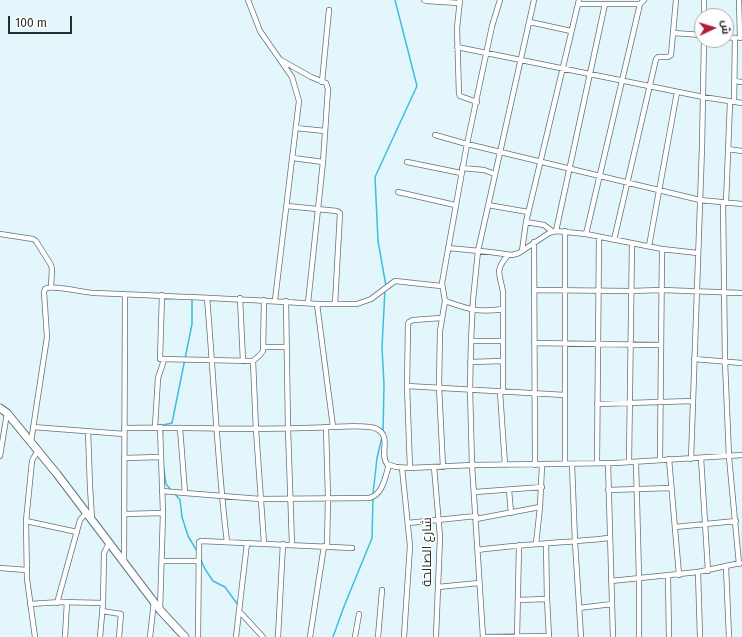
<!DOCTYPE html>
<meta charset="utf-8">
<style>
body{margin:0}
#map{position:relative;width:742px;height:637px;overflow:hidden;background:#e3f6fc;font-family:"Fira Sans",Cairo,sans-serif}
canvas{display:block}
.north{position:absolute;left:694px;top:8px;width:40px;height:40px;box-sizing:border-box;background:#fff;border:1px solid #a8abac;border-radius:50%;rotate:86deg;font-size:11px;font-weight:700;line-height:16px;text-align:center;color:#262d2f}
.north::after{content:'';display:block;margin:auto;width:14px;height:18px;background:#b01c37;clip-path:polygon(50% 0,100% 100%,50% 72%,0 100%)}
.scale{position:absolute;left:8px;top:16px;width:64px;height:18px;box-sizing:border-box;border:2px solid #262d2f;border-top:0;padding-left:5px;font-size:12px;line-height:14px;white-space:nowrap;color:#262d2f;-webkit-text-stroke:3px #fff;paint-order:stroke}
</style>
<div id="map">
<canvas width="742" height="637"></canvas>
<div class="north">ش</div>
<div class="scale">100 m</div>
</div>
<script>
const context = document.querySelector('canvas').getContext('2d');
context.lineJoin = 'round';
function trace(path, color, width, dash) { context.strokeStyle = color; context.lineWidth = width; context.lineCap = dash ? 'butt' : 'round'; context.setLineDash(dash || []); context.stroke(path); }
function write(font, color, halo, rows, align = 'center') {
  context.font = font + ' "Fira Sans",Cairo,sans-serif'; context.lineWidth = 3; context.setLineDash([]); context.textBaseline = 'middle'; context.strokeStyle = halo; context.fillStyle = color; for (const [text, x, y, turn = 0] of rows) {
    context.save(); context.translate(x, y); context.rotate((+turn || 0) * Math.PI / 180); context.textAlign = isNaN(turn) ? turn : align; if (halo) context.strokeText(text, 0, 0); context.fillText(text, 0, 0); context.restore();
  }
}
const stream = new Path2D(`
 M 386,286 L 378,241 L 375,177 L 417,86 L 395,0
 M 163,426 L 163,425 L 172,423 L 192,324 L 192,299
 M 383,433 L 384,385 L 382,347 L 385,289
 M 162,438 L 163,430
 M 163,464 L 166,484 L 171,490
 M 175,494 L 180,500 L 182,517 L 188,536 L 197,551
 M 373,494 L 377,458 L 382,437
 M 201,560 L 205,569 L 213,581 L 225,587 L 238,605
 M 333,637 L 343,609 L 372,538 L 373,498`);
const street = new Path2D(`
 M 248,0 L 260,31 L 292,77 L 299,101 L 275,300
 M 424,0 L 427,1 L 459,3
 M 460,0 L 457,28 L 459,94 L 460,96 L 477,102
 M 739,0 L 740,38
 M 578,4 L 640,4
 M 704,16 L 704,0
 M 530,22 L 571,31
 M 673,33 L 702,35
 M 726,37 L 736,38
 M 457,47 L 703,97 L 742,103
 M 281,60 L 311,77 L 326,83 L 328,89 L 323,162 L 308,303
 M 735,81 L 742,82
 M 322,82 L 329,10
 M 734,102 L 735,38
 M 296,128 L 325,131
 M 435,135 L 467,144 L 700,200 L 742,204
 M 728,149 L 742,151
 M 293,158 L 323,162
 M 407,162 L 461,173
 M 462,168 L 484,170 L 495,174
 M 398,192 L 455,205
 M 723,203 L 725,362 L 729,457 L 739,564
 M 726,203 L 730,102
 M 488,205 L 528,212
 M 287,206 L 337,211 L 340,213 L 335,304
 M 526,222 L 544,225 L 552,231
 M 556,231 L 605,4
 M 565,231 L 565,464
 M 0,234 L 33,239 L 36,241 L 51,265 L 52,269 L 51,287
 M 586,234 L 640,4 L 644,0
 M 614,240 L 656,59 L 658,57 L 668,57 L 671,55 L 676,0
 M 534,242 L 535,465
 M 649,246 L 677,92
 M 448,248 L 490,252 L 512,255 L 519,253 L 549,233 L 556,231 L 586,234 L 662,249 L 698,253
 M 522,251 L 526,222 L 579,0
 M 535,290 L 631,291 L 662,290 L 742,293
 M 162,295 L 160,359 L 253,361 L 256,430 L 264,543
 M 207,298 C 214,379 217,461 227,542
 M 240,298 L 243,361
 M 286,301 L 288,429 L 292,545
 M 445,301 C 468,309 477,313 503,309
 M 317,304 L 357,304 L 371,299 L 395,281 L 441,286
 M 471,341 L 503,341
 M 534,343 L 661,345
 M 264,347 L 286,347
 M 694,359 L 742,363
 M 253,361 L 259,356 L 263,351 L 264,300
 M 470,362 L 503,361
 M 407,386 L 565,395
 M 500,392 L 505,465
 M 503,392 L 503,292 C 500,274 494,271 508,255
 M 597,404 L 693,401
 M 33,427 L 124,434
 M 155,427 L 158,378 L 164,360
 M 160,427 L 163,513 L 160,610
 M 326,427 L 328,498 L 327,547
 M 124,428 C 192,427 260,431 328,427 C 338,427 369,424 377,429 C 392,437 379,453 387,464 L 396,467 L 410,468 L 472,465 L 615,463 L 742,455
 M 180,428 L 185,493 L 260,499 L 369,498 C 383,495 385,477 389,465
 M 88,431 L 90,487 L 92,519
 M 31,442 L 47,337 L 44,292 L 45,289 C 52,284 84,293 95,293 C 169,296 243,299 317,304 L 333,427
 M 0,456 L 7,413
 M 124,458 L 161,457
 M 701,458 L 708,571
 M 669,459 L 679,575
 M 691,459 L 702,147 L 704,40
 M 660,460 L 662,249
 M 629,462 L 632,243
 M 636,462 L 639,578 L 639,637
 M 597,463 L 599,237
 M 608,463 L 613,637
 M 572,464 L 575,542 L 581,637
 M 434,467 L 440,537 L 436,637
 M 443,467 L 439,387 L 440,331 L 445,301 L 442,283 L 467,144 L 492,26 L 500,0
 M 402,468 L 410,546 L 404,637
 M 410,468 L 407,386 L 408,324 L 409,322 L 413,320 L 441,318
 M 509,490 L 511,513
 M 608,490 L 671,488
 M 162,491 L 185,493
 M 475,492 L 542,487
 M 125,514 L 163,513
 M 476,519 L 540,507
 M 26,521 L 77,532
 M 408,523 L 476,516
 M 675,527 L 736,521
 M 536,544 L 540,507 L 542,465
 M 546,544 L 547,599
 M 478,550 C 521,544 565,543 609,538
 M 162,561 L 198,561
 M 124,562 L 125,294
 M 726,567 L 729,637
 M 0,568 L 27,570
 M 698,572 L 700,637
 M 668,576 L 669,637
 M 611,581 L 698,572 L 740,563
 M 438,587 L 479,583
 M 518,600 L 547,599 L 549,637
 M 57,603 L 80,520 L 86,513
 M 30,604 L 61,602 L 103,603
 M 579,608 L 612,604
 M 102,611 L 121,614 L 119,637
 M 239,611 L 263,637
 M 35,637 L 27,579 L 26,521 L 32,461 L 34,457 L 38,451
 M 65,637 L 67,602
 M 100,637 L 103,603 L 104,553 L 109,543
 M 150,637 L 154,601
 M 198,637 L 199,542 L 201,541 L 352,548
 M 236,637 L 247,543
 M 278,637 L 283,544
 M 310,637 L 324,546
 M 355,637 L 359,614
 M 378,637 L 382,590
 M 483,637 L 472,465 L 470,389 L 471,341 L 473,300 L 478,251 L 534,0
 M 483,637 L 549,636
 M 517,637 L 519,545`);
const secondary = new Path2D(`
 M 0,408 L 7,413 L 57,474 L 160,610 L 185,637`);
const streetNames = [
 ["شارع الصالحة",427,552,-90]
];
trace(stream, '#3fbddf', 1.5);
trace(street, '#637378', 6);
trace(secondary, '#637378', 9);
trace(street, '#fff', 4.5);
trace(secondary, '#fff', 7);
write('13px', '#262d2f', '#fff', streetNames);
</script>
